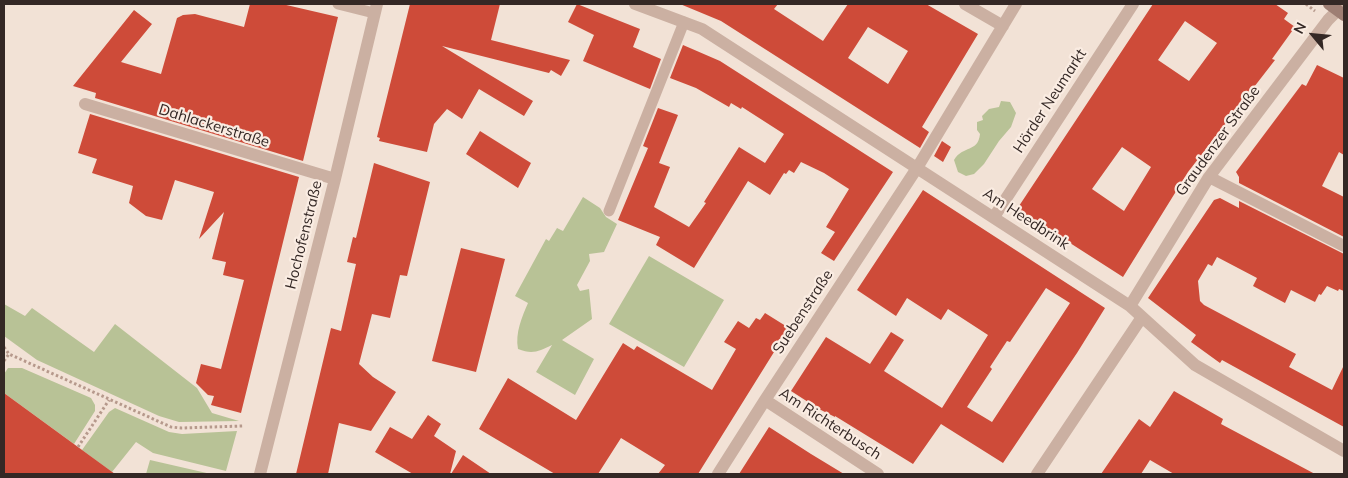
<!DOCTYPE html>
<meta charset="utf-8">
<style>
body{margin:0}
#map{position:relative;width:1348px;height:478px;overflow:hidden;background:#f2e2d6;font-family:Mulish,sans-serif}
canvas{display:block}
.frame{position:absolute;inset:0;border:5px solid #342825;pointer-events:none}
.north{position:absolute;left:1288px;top:10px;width:50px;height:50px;-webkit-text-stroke:4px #faece2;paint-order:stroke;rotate:298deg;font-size:14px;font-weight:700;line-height:20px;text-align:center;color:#342825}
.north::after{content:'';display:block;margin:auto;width:18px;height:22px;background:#342825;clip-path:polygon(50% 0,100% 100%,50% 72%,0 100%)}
</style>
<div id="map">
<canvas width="1348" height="478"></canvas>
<div class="frame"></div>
<div class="north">N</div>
</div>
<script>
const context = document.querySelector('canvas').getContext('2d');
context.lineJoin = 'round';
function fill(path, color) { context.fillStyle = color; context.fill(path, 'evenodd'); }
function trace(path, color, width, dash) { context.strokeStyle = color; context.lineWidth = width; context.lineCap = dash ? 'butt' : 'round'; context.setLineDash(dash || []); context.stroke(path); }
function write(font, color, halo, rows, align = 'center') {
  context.font = font + ' Mulish,sans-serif'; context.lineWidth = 4.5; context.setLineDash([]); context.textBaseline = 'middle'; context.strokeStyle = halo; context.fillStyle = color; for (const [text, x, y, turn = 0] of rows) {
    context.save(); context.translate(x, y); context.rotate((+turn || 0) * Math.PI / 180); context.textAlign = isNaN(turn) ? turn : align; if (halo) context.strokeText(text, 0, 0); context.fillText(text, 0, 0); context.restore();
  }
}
const green = new Path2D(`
 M 1001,101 L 1010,102 L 1016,113 L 1011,127 L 999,141 L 984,164 L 974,174 L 966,176 L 958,172 L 954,160 C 963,145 978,153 980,134 L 977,130 L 977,122 L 983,120 L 982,116 L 989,109 L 999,107 Z
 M 583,197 L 600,208 L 606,217 L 617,224 L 604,252 L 589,254 L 590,261 L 577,285 L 580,291 L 589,289 L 592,319 L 562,340 L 594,359 L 575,395 L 536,372 L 552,345 C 539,351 533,355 518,349 C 515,333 522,317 528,303 L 515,296 L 546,239 L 549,241 L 557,228 L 563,231 Z
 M 649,256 L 724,300 L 684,367 L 609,324 Z
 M 4,304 L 25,316 L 32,308 L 94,352 L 115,324 L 197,388 L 212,413 L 239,421 L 179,422 L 159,416 L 37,360 L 4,336 Z
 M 8,368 L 22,368 L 91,398 L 95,405 L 95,411 L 74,444 L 4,393 L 4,374 Z
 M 115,408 L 169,432 L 182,434 L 237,431 L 226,471 L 153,453 L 136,442 L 112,472 L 82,450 L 109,412 Z
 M 150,460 L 211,474 L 146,474 Z`);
const building = new Path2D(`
 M 250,4 L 282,4 L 338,17 L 303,161 L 95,98 L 96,93 L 73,86 L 134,10 L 152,24 L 121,62 L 161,74 L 177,18 L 183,15 L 195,14 L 244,27 Z
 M 410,4 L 500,4 L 491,40 L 570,60 L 561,76 L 551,70 L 549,73 L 442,46 L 533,101 L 524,116 L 479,89 L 462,119 L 447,109 L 434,124 L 427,152 L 379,141 L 380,138 L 377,137 Z
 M 577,4 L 640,29 L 633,47 L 661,59 L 650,89 L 583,61 L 594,35 L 568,22 Z
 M 680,4 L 778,4 L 774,9 L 823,41 L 848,4 L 926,4 L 978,34 L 922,127 L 929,132 L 920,148 L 721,21 ZM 868,27 L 908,51 L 888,84 L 848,58 Z
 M 1153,4 L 1275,4 L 1288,13 L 1284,19 L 1295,27 L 1272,59 L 1275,60 L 1188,172 L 1123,277 L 1017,209 ZM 1185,21 L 1217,43 L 1189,81 L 1158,60 ZM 1122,147 L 1151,167 L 1124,211 L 1092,189 Z
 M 683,45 L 720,61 L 893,172 L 834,261 L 821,253 L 835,232 L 826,227 L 849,189 L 824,173 L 801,162 L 794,173 L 789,170 L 786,174 L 784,173 L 770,195 L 748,181 L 694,268 L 656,245 L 660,237 L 618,220 L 648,148 L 643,146 L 658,108 L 678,115 L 659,163 L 670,167 L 654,207 L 689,227 L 706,203 L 704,202 L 739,147 L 765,163 L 784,134 L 742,107 L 741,109 L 731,103 L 729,107 L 696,88 L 670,78 Z
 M 1317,65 L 1344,78 L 1344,155 L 1339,152 L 1322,186 L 1344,197 L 1344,237 L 1239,183 L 1239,177 L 1236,172 L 1302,84 L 1306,86 Z
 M 90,114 L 299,177 L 241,413 L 211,405 L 214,396 L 208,395 L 196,383 L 201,364 L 221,369 L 244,280 L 223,275 L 226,262 L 212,259 L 224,212 L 199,239 L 214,192 L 175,180 L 162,220 L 146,216 L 129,203 L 133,186 L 92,173 L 97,159 L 78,153 Z
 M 480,131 L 531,163 L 518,188 L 466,154 Z
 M 942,141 L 951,147 L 943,162 L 934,156 Z
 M 374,163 L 430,182 L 407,276 L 400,275 L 390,318 L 372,314 L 359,364 L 373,377 L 396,392 L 371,431 L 339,423 L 328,474 L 296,474 L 331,328 L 341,331 L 356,264 L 347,262 L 353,237 L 356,238 Z
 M 923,190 L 1105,308 L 1077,353 L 1003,463 L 941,424 L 913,464 L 835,416 L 835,417 L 819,409 L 791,391 L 826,337 L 870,364 L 891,332 L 904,340 L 884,371 L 942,408 L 988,335 L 948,309 L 941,320 L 907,298 L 896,316 L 857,290 ZM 1046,288 L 1070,303 L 992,422 L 967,407 L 992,369 L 990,367 L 1007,341 L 1010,342 Z
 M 1220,198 L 1239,208 L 1239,201 L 1344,254 L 1344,291 L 1339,289 L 1338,291 L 1327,286 L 1321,295 L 1319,294 L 1315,302 L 1291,290 L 1285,303 L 1253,286 L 1257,278 L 1217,257 L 1212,266 L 1208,264 L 1198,281 L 1200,301 L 1204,305 L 1296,354 L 1289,367 L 1332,390 L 1344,365 L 1344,427 L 1222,360 L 1220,363 L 1191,342 L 1196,335 L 1148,298 L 1214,200 Z
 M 461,248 L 505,259 L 476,372 L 432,361 Z
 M 765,313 L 789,328 L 698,474 L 658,474 L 665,465 L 621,438 L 598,474 L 555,474 L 479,429 L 508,378 L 576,420 L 623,343 L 634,350 L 637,346 L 712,390 L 736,349 L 724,342 L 738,321 L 749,328 L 756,318 L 760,320 Z
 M 1174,391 L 1223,419 L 1221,424 L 1315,474 L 1174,474 L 1150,460 L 1141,474 L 1101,474 L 1139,419 L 1150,427 Z
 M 4,393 L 115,474 L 4,474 Z
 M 428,415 L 441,424 L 434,436 L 456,451 L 450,474 L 413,474 L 375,452 L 390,427 L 412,439 Z
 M 769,427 L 811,454 L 844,474 L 739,474 Z
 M 463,455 L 491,474 L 451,474 Z`);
const path = new Path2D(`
 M 1306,4 L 1315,11
 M 4,347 L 9,354
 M 4,361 L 9,354 L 171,427 L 181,428 L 243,426
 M 78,447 L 109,400`);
const lane = new Path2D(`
 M 338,4 L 374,13
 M 609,211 L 684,22`);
const street = new Path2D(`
 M 635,4 L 702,29 L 1130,306 L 1195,365 L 1344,451
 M 965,4 L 1003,26
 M 85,104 L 335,179
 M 1209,177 L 1344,246
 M 994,217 L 1133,4
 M 1130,306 L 1209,177 L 1328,20 L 1344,4
 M 765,400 L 878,474
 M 260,474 L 335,179 L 377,4
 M 718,474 L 765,400 L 917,168 L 1016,4
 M 1037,474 L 1142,317`);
const secondary = new Path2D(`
 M 1329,4 L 1344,15`);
const streetNames = [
 ["Hörder Neumarkt",1050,101,-57],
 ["Dahlackerstraße",214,126,17],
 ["Graudenzer Straße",1218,141,-54],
 ["Am Heedbrink",1026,219,33],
 ["Hochofenstraße",304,235,-76],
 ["Suebenstraße",803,312,-57],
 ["Am Richterbusch",830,424,33]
];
fill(green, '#b8c296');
fill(building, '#ce4b39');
trace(path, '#b6998c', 3, [2.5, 2.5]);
trace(lane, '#cbb0a2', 11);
trace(street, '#cbb0a2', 12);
trace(secondary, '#9e7e73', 12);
write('15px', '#342825', '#faece2', streetNames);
</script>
